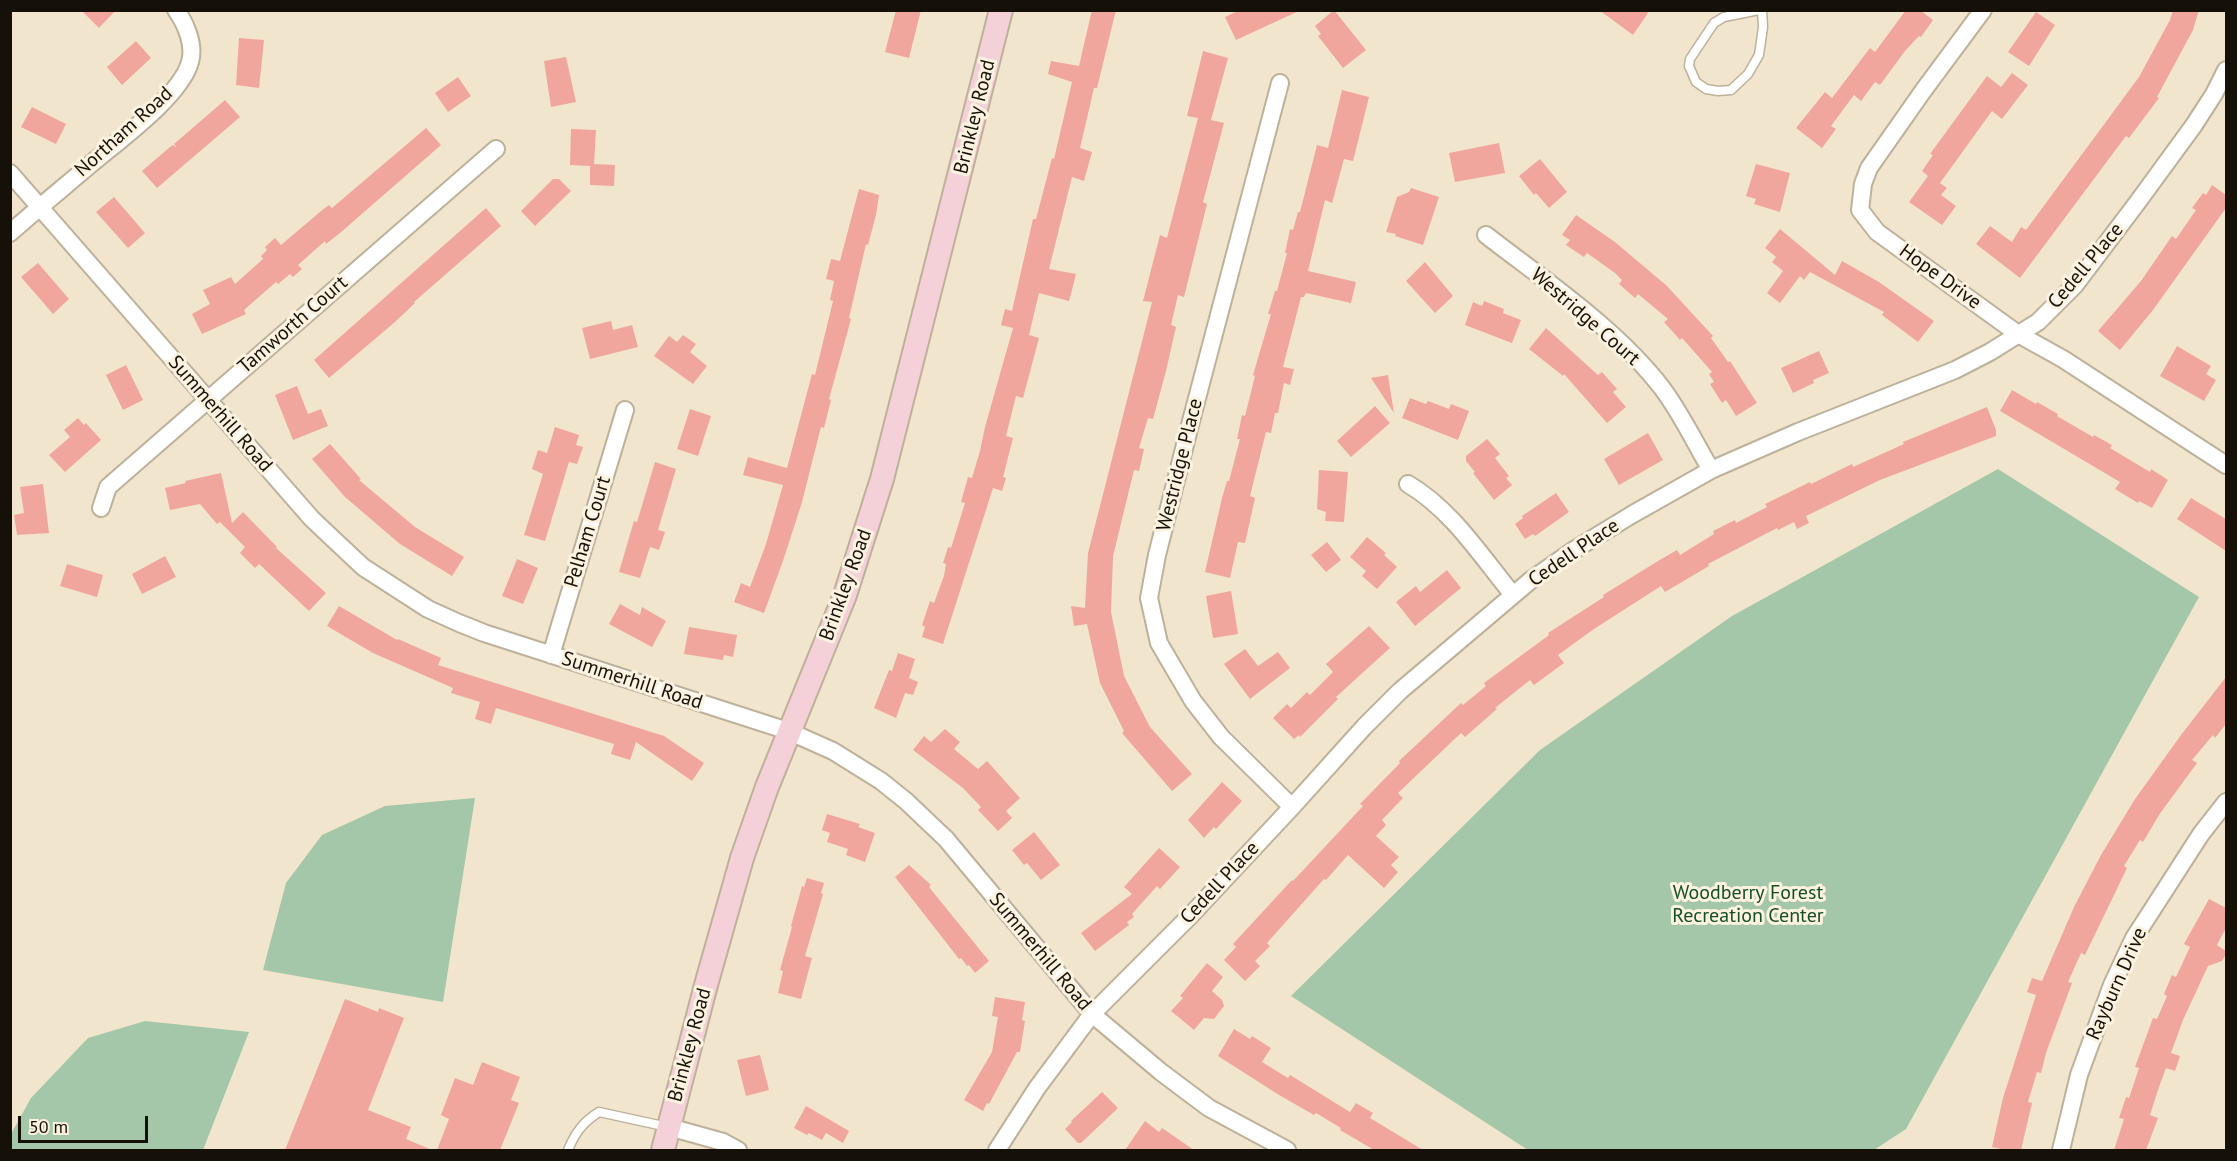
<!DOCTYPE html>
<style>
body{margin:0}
#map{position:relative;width:2237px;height:1161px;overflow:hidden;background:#f2e5cd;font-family:"PT Sans",sans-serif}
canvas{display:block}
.frame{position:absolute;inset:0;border:12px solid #151109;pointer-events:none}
.scale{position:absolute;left:18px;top:1116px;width:130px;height:27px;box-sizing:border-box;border:3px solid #151109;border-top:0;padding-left:8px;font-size:18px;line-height:21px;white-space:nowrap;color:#151109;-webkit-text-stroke:4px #fdf2e0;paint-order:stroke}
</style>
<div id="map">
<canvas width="2237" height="1161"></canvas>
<div class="frame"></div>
<div class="scale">50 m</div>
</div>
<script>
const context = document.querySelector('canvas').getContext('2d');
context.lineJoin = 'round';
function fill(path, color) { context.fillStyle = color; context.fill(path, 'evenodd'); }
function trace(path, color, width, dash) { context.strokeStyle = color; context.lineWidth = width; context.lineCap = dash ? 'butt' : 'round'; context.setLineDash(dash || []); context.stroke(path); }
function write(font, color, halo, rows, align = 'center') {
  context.font = font + ' "PT Sans",sans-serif'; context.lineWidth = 6; context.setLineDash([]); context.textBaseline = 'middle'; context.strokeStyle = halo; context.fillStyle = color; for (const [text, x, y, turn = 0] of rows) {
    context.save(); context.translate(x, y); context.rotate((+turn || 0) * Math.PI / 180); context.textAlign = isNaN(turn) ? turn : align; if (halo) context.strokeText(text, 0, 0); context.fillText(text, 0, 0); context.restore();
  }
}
const green = new Path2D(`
 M 1998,469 L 2199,597 L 1906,1129 L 1874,1150 L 1528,1150 L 1291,996 L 1540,750 L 1732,616 Z
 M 475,798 L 443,1002 L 263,970 L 286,883 L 322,835 L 385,806 Z
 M 145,1021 L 249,1032 L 203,1150 L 11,1150 L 11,1134 L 31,1098 L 88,1038 Z`);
const building = new Path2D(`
 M 81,10 L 116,10 L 99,28 Z
 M 896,10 L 921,10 L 909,58 L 885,52 Z
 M 1092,10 L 1116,10 L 1097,88 L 1094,88 L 1080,148 L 1092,152 L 1084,181 L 1072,177 L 1049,269 L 1076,274 L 1073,286 L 1069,301 L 1039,293 L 1029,335 L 1039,338 L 1023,398 L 1016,396 L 1006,436 L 1013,438 L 1003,477 L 1006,478 L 1002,491 L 993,488 L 943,644 L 922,637 L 925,627 L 922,625 L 930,601 L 934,603 L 944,576 L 946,564 L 943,563 L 948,547 L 951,548 L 965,503 L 961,502 L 968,477 L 972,478 L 980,451 L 985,427 L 1013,328 L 1001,325 L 1005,309 L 1012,311 L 1033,219 L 1036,219 L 1052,158 L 1054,159 L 1072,82 L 1048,74 L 1051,61 L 1079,66 Z
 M 1240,10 L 1301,10 L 1236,40 L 1225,17 Z
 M 1334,10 L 1366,50 L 1343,68 L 1318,36 L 1321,34 L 1315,26 Z
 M 1599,10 L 1650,10 L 1633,35 Z
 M 1906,10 L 1920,10 L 1933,20 L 1921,37 L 1919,36 L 1905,51 L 1880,85 L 1875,82 L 1861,101 L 1854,95 L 1831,126 L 1836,129 L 1822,148 L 1796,128 L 1825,92 L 1832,98 L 1870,48 L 1875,52 Z
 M 2173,10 L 2199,10 L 2193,30 L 2157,97 L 2159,98 L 2129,138 L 2126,136 L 2020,278 L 1976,244 L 1990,226 L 2012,242 L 2021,227 L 2026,230 L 2139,77 L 2170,20 Z
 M 2036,12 L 2055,25 L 2029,66 L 2008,52 Z
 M 239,38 L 264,40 L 259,88 L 236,85 Z
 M 136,41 L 151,58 L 122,85 L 107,67 Z
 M 1203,51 L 1228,58 L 1211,120 L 1224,123 L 1203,202 L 1207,204 L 1184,297 L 1178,295 L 1171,325 L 1176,327 L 1166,371 L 1153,419 L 1148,418 L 1139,448 L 1144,449 L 1139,471 L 1134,470 L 1113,556 L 1111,612 L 1124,676 L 1150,727 L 1192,774 L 1172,791 L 1122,733 L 1124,731 L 1100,683 L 1087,624 L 1074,626 L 1071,606 L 1085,608 L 1088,553 L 1152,302 L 1143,301 L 1160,235 L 1167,238 L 1198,118 L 1187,116 Z
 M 566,57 L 576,102 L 551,107 L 544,61 Z
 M 2012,73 L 2028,85 L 2002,119 L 1992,111 L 1940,183 L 1947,188 L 1941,195 L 1956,206 L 1942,225 L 1909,202 L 1928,176 L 1922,171 L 1933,155 L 1930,154 L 1987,76 L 2001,87 Z
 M 458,77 L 471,96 L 448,112 L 435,93 Z
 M 1342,90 L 1369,97 L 1353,161 L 1344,159 L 1332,203 L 1325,200 L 1308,271 L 1356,282 L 1351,303 L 1306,293 L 1304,297 L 1301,297 L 1283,367 L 1294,369 L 1290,385 L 1284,383 L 1278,413 L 1275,413 L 1271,433 L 1266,432 L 1250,496 L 1255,498 L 1245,543 L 1238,542 L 1230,578 L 1205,572 L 1222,498 L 1227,481 L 1229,481 L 1240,439 L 1237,439 L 1242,415 L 1245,416 L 1255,376 L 1253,375 L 1271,314 L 1268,314 L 1275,291 L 1277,291 L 1287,253 L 1285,253 L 1290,229 L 1293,230 L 1298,212 L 1300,212 L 1317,145 L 1328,148 Z
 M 225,100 L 240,117 L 157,188 L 142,171 L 170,147 L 173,145 L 177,148 L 174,144 Z
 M 32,107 L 66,124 L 56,144 L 21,127 Z
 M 426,128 L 441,145 L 340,233 L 326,244 L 325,241 L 298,265 L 302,269 L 293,277 L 290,274 L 278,284 L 276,282 L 244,310 L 246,314 L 202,334 L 192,314 L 210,304 L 203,290 L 231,277 L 235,284 L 263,259 L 261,256 L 267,250 L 265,247 L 275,238 L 281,245 L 321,211 L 329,205 L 332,208 Z
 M 571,129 L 596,130 L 594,164 L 615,165 L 614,186 L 590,185 L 590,166 L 570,165 Z
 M 1499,143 L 1505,173 L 1455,182 L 1449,153 Z
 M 1540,159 L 1567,192 L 1549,208 L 1536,193 L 1534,195 L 1519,176 Z
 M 1756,164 L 1790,173 L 1780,212 L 1754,204 L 1756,199 L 1746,196 Z
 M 553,179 L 559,179 L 571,191 L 535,226 L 521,211 Z
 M 2212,185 L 2226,195 L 2226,208 L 2153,310 L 2120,350 L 2098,331 L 2141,281 L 2172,236 L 2176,239 L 2196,210 L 2192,208 L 2203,193 L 2206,195 Z
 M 1411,188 L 1439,197 L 1423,245 L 1395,236 L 1396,234 L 1386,232 L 1397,197 L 1409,192 Z
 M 859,189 L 879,195 L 876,215 L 868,245 L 866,244 L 849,318 L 851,319 L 829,399 L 831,400 L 824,428 L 821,427 L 802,502 L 784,558 L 764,613 L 734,602 L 741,583 L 750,587 L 766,544 L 783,485 L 743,475 L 748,457 L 787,468 L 812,374 L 815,375 L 833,301 L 830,300 L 834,281 L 826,279 L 831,259 L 840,261 Z
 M 114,197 L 145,233 L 128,248 L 96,212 Z
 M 486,208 L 501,226 L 414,302 L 415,303 L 395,322 L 329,378 L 314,360 Z
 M 1576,215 L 1615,242 L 1667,286 L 1713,336 L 1711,338 L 1728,362 L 1730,361 L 1757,403 L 1736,416 L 1726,400 L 1722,403 L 1710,384 L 1714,382 L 1709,374 L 1712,372 L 1682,338 L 1680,340 L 1664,322 L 1668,319 L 1638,294 L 1635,298 L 1619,284 L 1622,280 L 1615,273 L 1587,253 L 1584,257 L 1566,245 L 1570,240 L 1562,235 Z
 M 1780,229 L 1835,275 L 1842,261 L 1879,282 L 1934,321 L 1918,342 L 1882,315 L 1884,312 L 1810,272 L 1804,280 L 1800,276 L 1780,303 L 1767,293 L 1783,271 L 1772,262 L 1776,257 L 1765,248 Z
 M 1425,262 L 1453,296 L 1435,313 L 1406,281 Z
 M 38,263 L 69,299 L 53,314 L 21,277 Z
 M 1484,301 L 1504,309 L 1503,313 L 1521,320 L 1512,343 L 1465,325 L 1473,302 L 1482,306 Z
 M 611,321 L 613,330 L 632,325 L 638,347 L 590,359 L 582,328 Z
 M 1546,328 L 1598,375 L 1602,372 L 1617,389 L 1613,392 L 1626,407 L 1607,423 L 1564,374 L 1563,376 L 1529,349 Z
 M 683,335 L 696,344 L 690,352 L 707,366 L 693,384 L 654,356 L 669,336 L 677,342 Z
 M 2177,346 L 2211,366 L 2206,374 L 2216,380 L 2204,401 L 2160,376 Z
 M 1819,351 L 1829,373 L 1813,380 L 1814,383 L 1793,393 L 1781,368 Z
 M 126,365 L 143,400 L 123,410 L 106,375 Z
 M 1388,375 L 1394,413 L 1371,378 Z
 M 297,386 L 308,414 L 321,409 L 328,426 L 293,440 L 275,395 Z
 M 2012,390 L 2036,404 L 2037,402 L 2058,414 L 2057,416 L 2093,437 L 2094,435 L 2112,445 L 2110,448 L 2150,472 L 2151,469 L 2168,480 L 2152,508 L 2139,501 L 2138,503 L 2115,489 L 2120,482 L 2000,411 Z
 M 1410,398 L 1426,404 L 1428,401 L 1449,409 L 1451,404 L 1469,411 L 1458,440 L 1402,418 Z
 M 1375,406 L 1390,423 L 1351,457 L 1337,441 Z
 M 1987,407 L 1996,430 L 1996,436 L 1880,480 L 1806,516 L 1809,523 L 1797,529 L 1794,522 L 1778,530 L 1777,528 L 1708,564 L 1709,566 L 1665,592 L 1661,586 L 1594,629 L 1558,655 L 1564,663 L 1534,685 L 1530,680 L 1495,708 L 1497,709 L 1465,737 L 1461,733 L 1398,793 L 1403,798 L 1382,820 L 1386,825 L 1376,836 L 1399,857 L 1391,865 L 1398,872 L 1384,888 L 1348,855 L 1326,880 L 1324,879 L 1267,943 L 1270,946 L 1255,961 L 1260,966 L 1245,981 L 1224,960 L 1236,947 L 1233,944 L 1292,880 L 1293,881 L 1363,806 L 1360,804 L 1400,763 L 1399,761 L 1461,703 L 1463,705 L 1486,686 L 1484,683 L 1549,635 L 1548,633 L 1604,597 L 1603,595 L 1658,561 L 1677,550 L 1680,555 L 1714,534 L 1713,531 L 1735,520 L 1736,523 L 1767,507 L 1765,504 L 1810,482 L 1811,484 L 1852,464 L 1853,467 L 1904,444 L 1903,442 Z
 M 690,409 L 711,416 L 698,456 L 677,449 Z
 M 78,418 L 84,425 L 86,423 L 101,440 L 65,472 L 49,455 L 70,437 L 64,430 Z
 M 555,427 L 579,435 L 576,445 L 583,447 L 577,464 L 569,462 L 545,541 L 524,535 L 543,474 L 532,469 L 538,450 L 547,453 Z
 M 1648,433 L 1663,460 L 1619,485 L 1604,459 Z
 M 1487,439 L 1500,454 L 1495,458 L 1509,476 L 1506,478 L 1512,485 L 1494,500 L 1473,473 L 1475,472 L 1466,461 L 1466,456 Z
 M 330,444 L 361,479 L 359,480 L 415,527 L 464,557 L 452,576 L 400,544 L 345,497 L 312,459 Z
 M 655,462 L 676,469 L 658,530 L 665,532 L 659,550 L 650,547 L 640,578 L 619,572 L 634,521 L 637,522 Z
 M 1319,470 L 1348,472 L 1344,522 L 1325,521 L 1326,512 L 1317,509 Z
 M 221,473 L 232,523 L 243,512 L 277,547 L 276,548 L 326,593 L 309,611 L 259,564 L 255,568 L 240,553 L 245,547 L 220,522 L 217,524 L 200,504 L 170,510 L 165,488 L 186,483 L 185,481 Z
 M 43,484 L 49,533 L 17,535 L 14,515 L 24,513 L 20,487 Z
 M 1556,493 L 1569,512 L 1535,536 L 1533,534 L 1525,539 L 1515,524 L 1523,518 L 1522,516 Z
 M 2191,498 L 2226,519 L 2226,551 L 2177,519 Z
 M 1367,537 L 1386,553 L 1384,555 L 1397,567 L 1377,589 L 1362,576 L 1366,571 L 1350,557 Z
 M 1327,542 L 1341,560 L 1326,572 L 1311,555 Z
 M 165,556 L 176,577 L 142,594 L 132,574 Z
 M 517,559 L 538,568 L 523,604 L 502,596 Z
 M 67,564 L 103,575 L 97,597 L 60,586 Z
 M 1447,570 L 1461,588 L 1415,626 L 1396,602 L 1416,586 L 1420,592 Z
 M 1231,591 L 1238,634 L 1213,638 L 1206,596 Z
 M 620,604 L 640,615 L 642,607 L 666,621 L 652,647 L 609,624 Z
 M 339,606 L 397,640 L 398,639 L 441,658 L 438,665 L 664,736 L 704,763 L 692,781 L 636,742 L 630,760 L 611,754 L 614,744 L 496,708 L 491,724 L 475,719 L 480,702 L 451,693 L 453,688 L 373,653 L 327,626 Z
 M 1369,626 L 1390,648 L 1336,697 L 1338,699 L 1300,737 L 1299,735 L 1294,739 L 1273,718 L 1287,704 L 1291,708 L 1307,692 L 1310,695 L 1333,672 L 1326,664 Z
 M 689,627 L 737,635 L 733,657 L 724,655 L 723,660 L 684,654 Z
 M 1245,649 L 1258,666 L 1278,652 L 1290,668 L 1250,699 L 1224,664 Z
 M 898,653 L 915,659 L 909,678 L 918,682 L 913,695 L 905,693 L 896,718 L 874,708 L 889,670 L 892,671 Z
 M 2226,677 L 2226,724 L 2215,738 L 2213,735 L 2192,760 L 2197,763 L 2159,815 L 2143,842 L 2140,840 L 2124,866 L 2127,868 L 2085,955 L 2081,953 L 2068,982 L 2072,983 L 2046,1053 L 2041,1073 L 2037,1072 L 2028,1102 L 2032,1103 L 2021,1150 L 2006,1150 L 1992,1147 L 2003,1098 L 2036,995 L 2027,992 L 2032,978 L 2042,981 L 2074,907 L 2101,855 L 2135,799 L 2181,735 Z
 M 945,729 L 960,742 L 954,749 L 978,769 L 987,761 L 1020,798 L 1006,811 L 1012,818 L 998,831 L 978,810 L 981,807 L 963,788 L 913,750 L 924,736 L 931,742 Z
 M 1222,782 L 1242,801 L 1216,829 L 1214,827 L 1204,838 L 1188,820 Z
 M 827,814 L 860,824 L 858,827 L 875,833 L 865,862 L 846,855 L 848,849 L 827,842 L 830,833 L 822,830 Z
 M 1034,832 L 1060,865 L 1041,880 L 1027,863 L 1024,865 L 1012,850 Z
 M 1159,848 L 1180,867 L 1160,889 L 1157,886 L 1132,914 L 1134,917 L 1127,922 L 1129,925 L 1095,951 L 1081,933 L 1132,894 L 1124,887 Z
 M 909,865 L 931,885 L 929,887 L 989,961 L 975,973 L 969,965 L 967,966 L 961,958 L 959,959 L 895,877 Z
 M 807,878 L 824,883 L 821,893 L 823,894 L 805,956 L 812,958 L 801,999 L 778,993 L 783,971 L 780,970 L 792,927 L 791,926 L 802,886 L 804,887 Z
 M 2209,899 L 2226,908 L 2226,928 L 2217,945 L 2226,951 L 2226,954 L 2222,961 L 2208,966 L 2183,1020 L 2171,1053 L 2180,1056 L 2175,1071 L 2166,1068 L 2159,1087 L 2150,1115 L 2158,1118 L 2146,1150 L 2114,1150 L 2124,1119 L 2119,1118 L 2126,1097 L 2129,1098 L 2139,1068 L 2135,1067 L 2153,1018 L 2157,1019 L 2167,996 L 2164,994 L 2172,975 L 2176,977 L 2190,947 L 2184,944 Z
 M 1207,963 L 1223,977 L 1212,991 L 1222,1000 L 1224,1006 L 1214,1019 L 1204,1018 L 1194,1030 L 1171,1011 L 1183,998 L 1180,996 Z
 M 995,997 L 1025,1002 L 1022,1020 L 1025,1021 L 1020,1052 L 1017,1052 L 989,1104 L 987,1103 L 983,1111 L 964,1100 L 992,1052 L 998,1017 L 992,1016 Z
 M 345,999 L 378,1012 L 379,1008 L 404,1018 L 368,1110 L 411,1127 L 406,1139 L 432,1150 L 285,1150 Z
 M 1234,1029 L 1250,1039 L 1252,1036 L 1271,1048 L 1262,1062 L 1288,1078 L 1290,1075 L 1350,1112 L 1356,1103 L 1373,1113 L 1370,1118 L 1423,1150 L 1374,1150 L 1340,1130 L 1341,1128 L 1316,1113 L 1314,1115 L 1279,1095 L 1218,1056 Z
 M 760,1055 L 769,1090 L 746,1096 L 737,1060 Z
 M 482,1062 L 520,1077 L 511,1100 L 519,1103 L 500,1150 L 437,1150 L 449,1119 L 441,1115 L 455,1078 L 473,1085 Z
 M 1102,1092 L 1118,1108 L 1081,1143 L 1078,1143 L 1065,1129 L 1072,1122 L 1071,1121 Z
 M 806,1106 L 849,1131 L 843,1143 L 826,1133 L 822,1140 L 809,1133 L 807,1135 L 794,1128 Z
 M 1145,1121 L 1159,1132 L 1162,1128 L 1194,1150 L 1125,1150 Z`);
const service = new Path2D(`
 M 1759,10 L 1724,17 L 1714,23 L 1690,59 L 1689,66 L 1696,82 L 1706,89 L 1718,91 L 1731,90 L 1748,74 L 1759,55 L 1763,27 L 1762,10
 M 568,1150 C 575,1133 583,1122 599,1112 L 668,1127`);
const minor = new Path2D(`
 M 1983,10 L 1923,91 L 1869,168 L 1863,184 L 1860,210 L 1877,232 L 2018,334 L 2063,359 L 2226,465
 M 1280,83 L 1190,425 L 1157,555 L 1149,598 L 1159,643 L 1193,701 L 1221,737 L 1292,807
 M 10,173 L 312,519 L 363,567 L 428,609 L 459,623 L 484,633 L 788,731 L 833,751 L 881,781 L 906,801 L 946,839 L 1092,1014 L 1161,1072 L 1209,1108 L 1287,1150
 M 10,233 C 37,209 64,187 91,164 C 118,141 181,96 190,62 C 195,45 186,24 176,10
 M 1486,235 C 1544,280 1617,329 1662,388 C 1681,413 1695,443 1711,470
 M 1408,484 C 1452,510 1481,556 1513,595
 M 101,508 L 108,487 L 496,149
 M 551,655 L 625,410
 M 669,1127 L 723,1142 L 738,1150
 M 997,1150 L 1037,1088 L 1092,1014 L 1190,916 L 1292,807 L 1364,727 L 1400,691 L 1531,580 L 1574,550 L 1633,514 L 1711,470 L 1798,432 L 1955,370 L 1990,352 L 2038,322 L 2075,285 L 2137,203 L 2194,125 L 2214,94 L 2226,70
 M 2061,1150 L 2079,1075 L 2112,985 L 2134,938 L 2201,834 L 2226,802`);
const secondary = new Path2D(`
 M 663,1150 L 706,985 L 742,858 L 767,787 L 845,595 L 882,479 L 1001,10`);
const streetNames = [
 ["Brinkley Road",975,117,-76],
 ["Northam Road",124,132,-42],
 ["Cedell Place",2086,266,-50],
 ["Hope Drive",1940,277,36],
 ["Westridge Court",1585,317,41],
 ["Tamworth Court",293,325,-41],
 ["Summerhill Road",220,414,49],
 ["Westridge Place",1180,465,-76],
 ["Pelham Court",588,532,-73],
 ["Cedell Place",1574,553,-34],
 ["Brinkley Road",846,585,-70],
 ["Summerhill Road",632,681,18],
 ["Cedell Place",1220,883,-47],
 ["Summerhill Road",1040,952,50],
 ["Rayburn Drive",2117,984,-66],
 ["Brinkley Road",690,1045,-75]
];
const parkNames = [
 ["Woodberry Forest",1748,893],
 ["Recreation Center",1748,916]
];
fill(green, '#a4c7a9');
fill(building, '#f1a69d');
trace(service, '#beb19b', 11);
trace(minor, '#beb19b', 20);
trace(secondary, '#beb19b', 26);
trace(service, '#fff', 8);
trace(minor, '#fff', 16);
trace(secondary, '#f4d1d8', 22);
write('20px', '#151109', '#fdf2e0', streetNames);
write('20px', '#125023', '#fdf2e0', parkNames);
</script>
